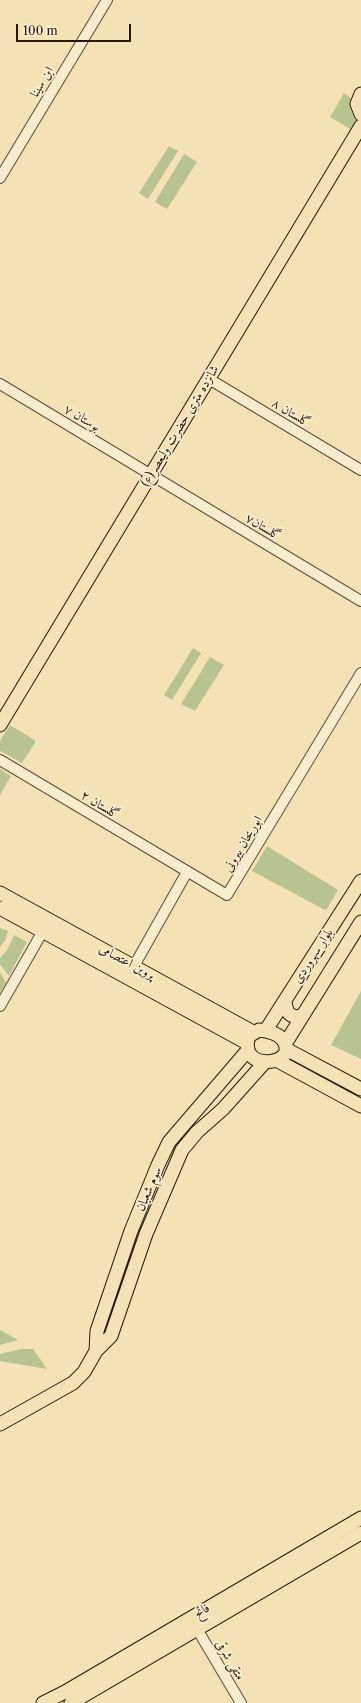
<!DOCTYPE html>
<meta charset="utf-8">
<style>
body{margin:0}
#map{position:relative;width:361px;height:1703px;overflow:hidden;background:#f5e2b4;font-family:"Libre Caslon Text",serif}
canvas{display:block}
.scale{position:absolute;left:16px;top:24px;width:115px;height:18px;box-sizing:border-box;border:2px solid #27170d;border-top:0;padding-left:5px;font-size:12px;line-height:14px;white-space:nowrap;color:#27170d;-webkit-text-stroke:3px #f8ecce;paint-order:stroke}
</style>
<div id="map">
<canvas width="361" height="1703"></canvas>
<div class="scale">100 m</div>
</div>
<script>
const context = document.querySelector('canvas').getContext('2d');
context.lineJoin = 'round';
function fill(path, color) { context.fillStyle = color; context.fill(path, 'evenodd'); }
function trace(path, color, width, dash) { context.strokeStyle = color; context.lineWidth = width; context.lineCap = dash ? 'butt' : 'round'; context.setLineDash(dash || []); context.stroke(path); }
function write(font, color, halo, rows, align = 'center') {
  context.font = font + ' "Libre Caslon Text",Amiri,serif'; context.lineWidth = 3.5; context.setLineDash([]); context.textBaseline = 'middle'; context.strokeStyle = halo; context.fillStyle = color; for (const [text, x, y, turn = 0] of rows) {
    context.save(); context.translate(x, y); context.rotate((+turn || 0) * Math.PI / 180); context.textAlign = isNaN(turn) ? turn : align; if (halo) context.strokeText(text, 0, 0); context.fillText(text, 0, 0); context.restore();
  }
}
const green = new Path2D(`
 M 344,93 L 351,98 L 352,113 L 357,118 L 352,130 L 330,117 Z
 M 169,146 L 178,151 L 148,199 L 139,193 Z
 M 184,154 L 197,162 L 167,209 L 155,202 Z
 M 193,648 L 201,653 L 172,700 L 164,695 Z
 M 210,657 L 224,665 L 195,711 L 181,704 Z
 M 10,725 L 36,741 L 22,763 L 0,751 L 0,741 Z
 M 0,769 L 11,776 L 0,795 Z
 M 267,846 L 338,890 L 327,909 L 325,910 L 252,871 Z
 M 0,928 L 8,931 L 6,939 L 0,947 Z
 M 14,935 L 27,942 L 9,976 L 0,964 L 0,958 L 7,950 Z
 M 0,972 L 6,983 L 0,993 Z
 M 361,991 L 361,1059 L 331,1045 Z
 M 0,1330 L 18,1340 L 0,1345 Z
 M 21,1349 L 33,1349 L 47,1369 L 0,1361 L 0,1354 Z`);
const minor = new Path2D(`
 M 0,178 L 107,0
 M 209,379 L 361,470
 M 0,384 L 361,601
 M 0,760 L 227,895 L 361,673
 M 134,966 L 187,872
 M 0,1006 L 43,931
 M 197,1629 L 241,1703`);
const major = new Path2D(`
 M 361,94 L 357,104 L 361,114
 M 0,725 L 361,126
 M 0,893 L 253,1032
 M 0,908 L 247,1043
 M 285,1000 C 286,1010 287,1016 298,1017 L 304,1014
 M 259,1030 C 268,1031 278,1033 283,1040 C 302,1065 236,1074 249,1036 Z
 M 266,1030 L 361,881
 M 285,1044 L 361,922
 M 286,1049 L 361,1089
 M 278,1061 L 361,1106
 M 96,1351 L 97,1331 L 131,1231 L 158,1165 L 169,1142 L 248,1050
 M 0,1424 L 73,1383 L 84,1372 L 96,1351 L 111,1336 L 146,1234 L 182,1150 L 197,1132 L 223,1109 L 265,1062
 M 43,1703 L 65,1692 L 361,1518
 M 71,1703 L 361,1533`);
const streetNames = [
 ["ابن سینا",42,82,-59],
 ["گلستان ۸",291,413,31],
 ["بوستان ۷",82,418,31],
 ["شانزده متری حضرت ولیعصر(ع)",180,426,-59],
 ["گلستان۷",263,527,31],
 ["گلستان ۲",100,805,31],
 ["ابوریحان بیرونی",243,844,-59],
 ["بلوار سهروردی",313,956,-57],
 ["پروین اعتصامی",127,962,28],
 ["سوم شعبان",149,1189,-67],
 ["فاتح",202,1611,-30],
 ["متقی شرقی",230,1660,59]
];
fill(green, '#b8c48f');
trace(minor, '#5a4a37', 12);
trace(major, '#27170d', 15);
trace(minor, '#f8ecce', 10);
trace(major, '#f5e2b4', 13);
write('13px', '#27170d', '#f8ecce', streetNames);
</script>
